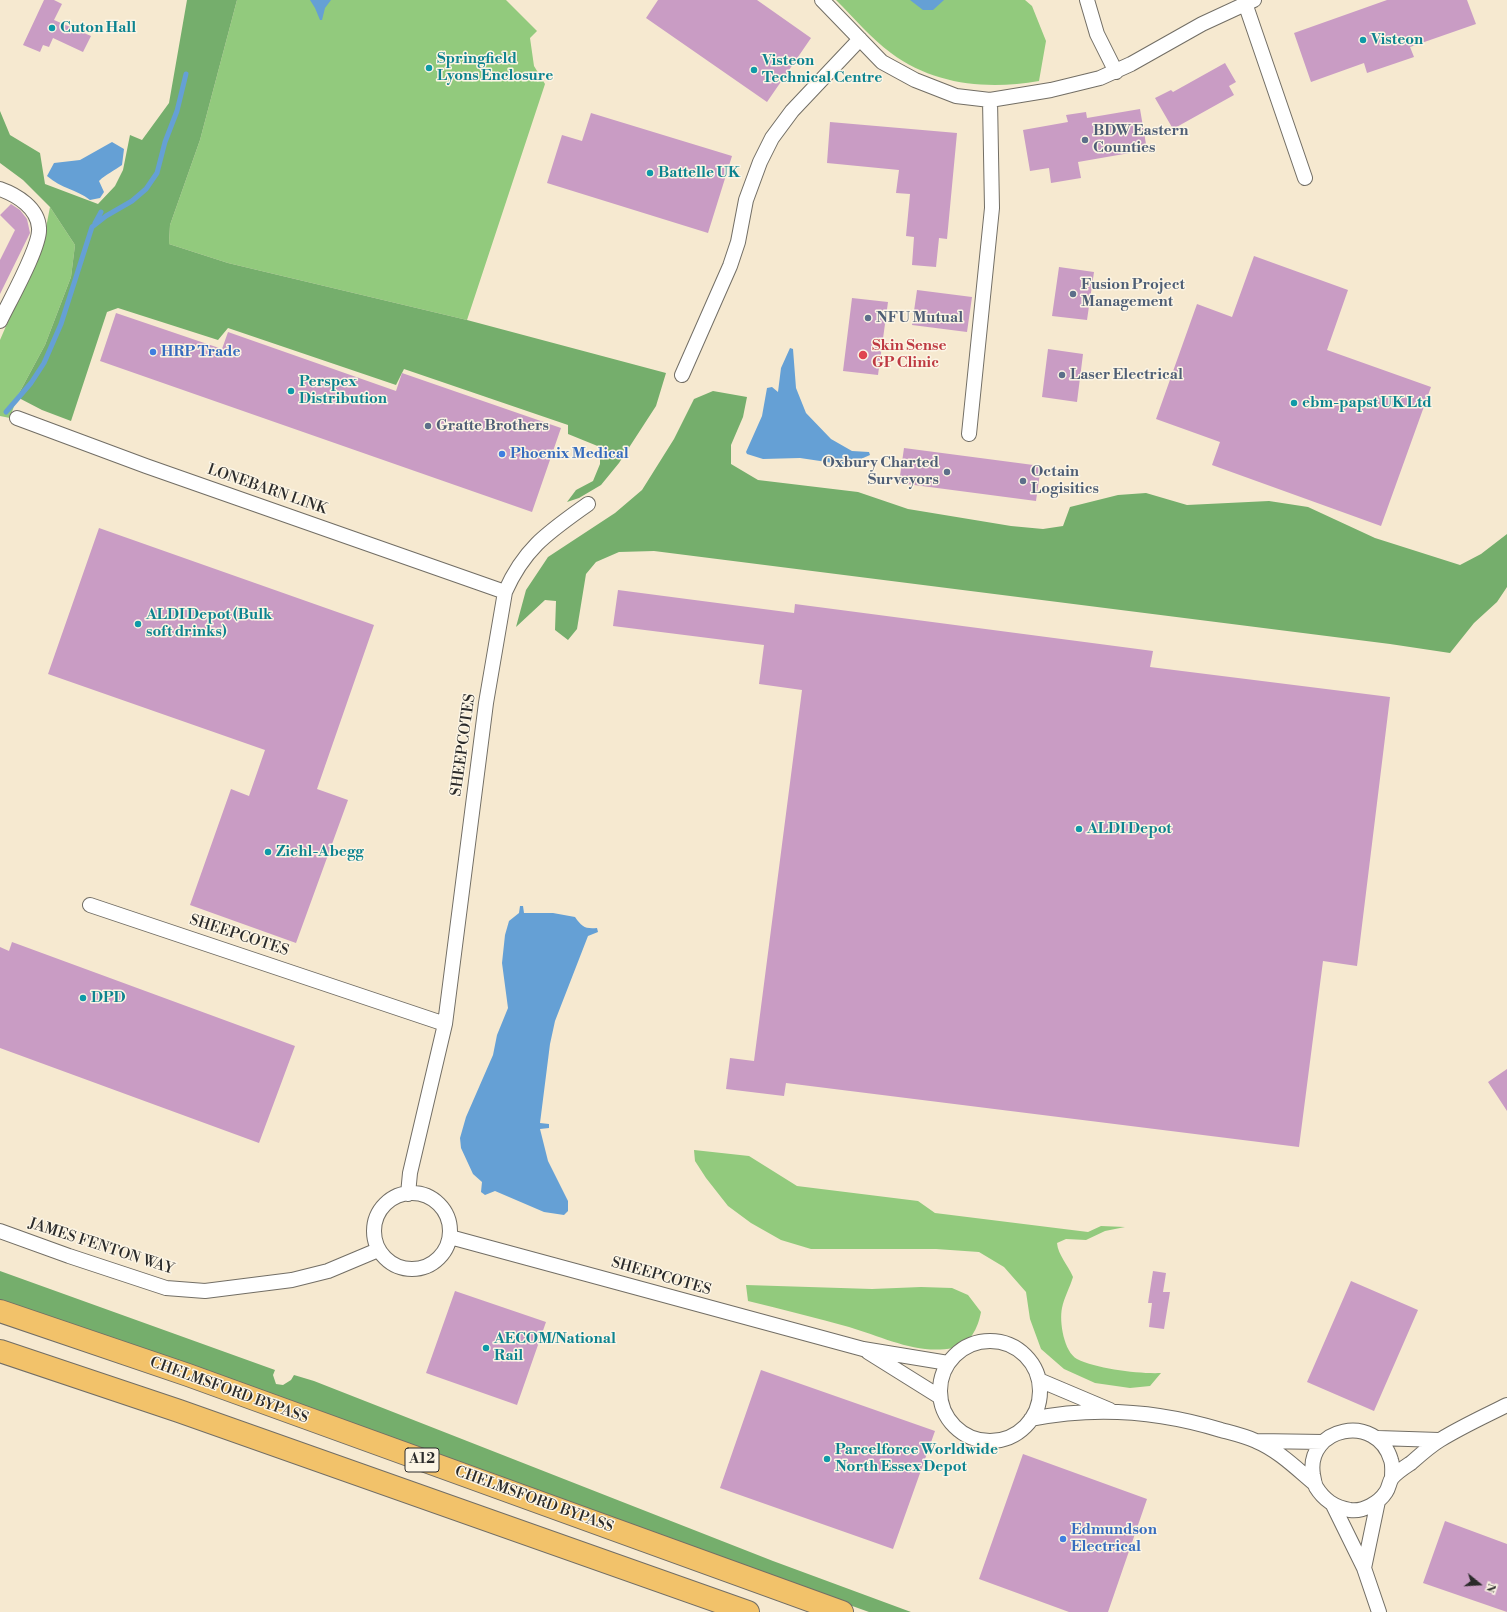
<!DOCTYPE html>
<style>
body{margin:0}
#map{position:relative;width:1507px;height:1612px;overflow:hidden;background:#f6e9d0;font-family:"Libre Bodoni",serif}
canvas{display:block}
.north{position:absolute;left:1459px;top:1564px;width:40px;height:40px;-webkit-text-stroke:3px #fcf5e5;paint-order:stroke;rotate:108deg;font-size:11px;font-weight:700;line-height:16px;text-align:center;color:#2b2b2b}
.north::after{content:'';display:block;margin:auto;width:14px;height:18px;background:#2b2b2b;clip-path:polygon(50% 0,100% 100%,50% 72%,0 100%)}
</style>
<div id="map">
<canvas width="1507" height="1612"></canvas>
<div class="north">N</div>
</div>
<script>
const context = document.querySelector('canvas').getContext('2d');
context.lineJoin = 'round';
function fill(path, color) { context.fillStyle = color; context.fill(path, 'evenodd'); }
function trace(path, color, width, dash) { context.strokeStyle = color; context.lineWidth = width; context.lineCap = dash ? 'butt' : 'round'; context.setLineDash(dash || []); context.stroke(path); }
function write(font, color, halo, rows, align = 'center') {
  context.font = font + ' "Libre Bodoni",serif'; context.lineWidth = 3; context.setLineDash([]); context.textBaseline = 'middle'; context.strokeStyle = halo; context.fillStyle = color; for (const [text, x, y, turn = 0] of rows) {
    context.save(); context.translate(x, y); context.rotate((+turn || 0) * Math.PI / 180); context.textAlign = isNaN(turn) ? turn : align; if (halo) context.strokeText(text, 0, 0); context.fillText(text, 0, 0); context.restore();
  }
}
const green = new Path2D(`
 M 237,0 L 506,0 L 537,31 L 530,38 L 534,66 L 545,84 L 467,320 L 228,263 L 169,244 L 170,225 L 200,140 Z
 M 836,0 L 1025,0 L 1032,6 L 1046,41 L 1039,81 C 987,90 934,85 891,53 C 871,38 854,18 836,0 Z
 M 50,207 L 75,245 L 71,277 L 45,345 L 17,397 L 10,418 L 0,416 L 0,340 L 44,238 Z
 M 694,1150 L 749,1156 L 797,1186 L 918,1201 L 935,1213 L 1088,1232 L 1101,1226 L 1125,1227 L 1105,1231 L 1086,1240 L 1066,1239 L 1057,1243 C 1058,1255 1068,1265 1073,1277 C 1070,1287 1064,1298 1062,1308 C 1059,1322 1064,1352 1077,1359 C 1097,1369 1139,1374 1161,1373 L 1150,1386 L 1130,1388 L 1095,1383 L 1064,1369 L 1041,1349 L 1030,1319 L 1026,1292 L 1004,1267 L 979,1252 L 936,1249 L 811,1249 L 781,1240 L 751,1223 L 728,1206 L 706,1178 L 695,1161 Z
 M 746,1285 L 872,1289 L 921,1287 L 952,1288 L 968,1295 L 981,1312 C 978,1328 970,1345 953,1348 C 917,1355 883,1337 849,1327 C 816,1318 782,1309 748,1301 Z`);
const forest = new Path2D(`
 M 187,0 L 237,0 L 200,140 L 170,225 L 169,244 L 228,263 L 467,320 L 666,373 L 656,406 L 619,463 L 601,485 L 579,498 L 567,502 L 576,490 L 593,481 L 600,464 L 600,447 L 568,434 L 568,425 L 404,369 L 396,385 L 228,328 L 218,340 L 118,308 L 107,312 L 71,421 L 42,410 L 17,397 L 45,345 L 71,277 L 75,245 L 50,207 L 23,180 L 0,163 L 0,111 L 10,135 L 40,153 L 45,184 L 98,204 L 115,186 L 123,170 L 130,135 L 142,140 L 169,103 Z
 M 713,391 L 747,397 L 743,417 L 731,445 L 731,464 L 758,480 L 858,492 L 908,509 L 1011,526 L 1043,529 L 1063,526 L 1070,507 L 1118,495 L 1146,493 L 1187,505 L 1269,501 L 1308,507 L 1375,538 L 1460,565 L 1481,554 L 1507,534 L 1507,587 L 1497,602 L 1474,623 L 1450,653 L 1390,644 L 654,551 L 619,552 L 596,562 L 586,574 L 577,629 L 568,640 L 555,630 L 556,601 L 545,600 L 516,627 L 526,590 L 548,557 L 615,513 L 642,490 L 674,439 L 694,399 Z
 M 0,1271 L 275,1370 L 273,1375 L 276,1384 L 283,1385 L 291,1380 L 294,1375 L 314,1381 L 773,1561 L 911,1612 L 869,1612 L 0,1300 Z`);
const water = new Path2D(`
 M 310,0 L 331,0 L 325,8 L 322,20 L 320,20 L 315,8 Z
 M 910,0 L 944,0 L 933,10 L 923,10 Z
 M 112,142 L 124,149 L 122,165 C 114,171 106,174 99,181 L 104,192 L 100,198 L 90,200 C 76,189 62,189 47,176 L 54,163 L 80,160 Z
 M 790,348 L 793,349 L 796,388 L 806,413 L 831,439 L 852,451 L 869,452 L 870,455 L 847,465 L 800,458 L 763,459 L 747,454 L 746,452 L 762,416 L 767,388 L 772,387 L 778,392 L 781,368 Z
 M 520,906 L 523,906 L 524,913 L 553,913 L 575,917 C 582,927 585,929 597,928 L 598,932 L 588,936 L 555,1021 L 550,1044 L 540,1123 L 549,1124 L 549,1128 L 540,1129 L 548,1161 L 568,1201 L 568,1211 L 564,1215 L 544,1212 L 495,1191 L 485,1195 L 481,1192 L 482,1182 L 473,1174 L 461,1148 L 460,1138 L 466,1117 L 493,1055 L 497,1035 L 508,1008 L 502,963 L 505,935 L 509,921 L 519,913 Z`);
const stream = new Path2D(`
 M 95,223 L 101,212
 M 6,412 L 31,383 L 44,363 L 61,324 L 92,227 L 106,216 L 132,201 L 146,189 L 157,173 L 165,142 L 177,111 L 186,74`);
const building = new Path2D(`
 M 44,0 L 54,0 L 62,4 L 54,20 L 91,36 L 83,52 L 53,38 L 49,47 L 43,45 L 40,52 L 23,45 Z
 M 658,0 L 757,0 L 811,38 L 767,102 L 646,18 Z
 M 1387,0 L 1467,0 L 1476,24 L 1410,47 L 1414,57 L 1367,73 L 1364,63 L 1311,82 L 1294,33 Z
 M 1225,63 L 1236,82 L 1229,86 L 1234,95 L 1173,129 L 1155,98 L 1171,90 L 1173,92 Z
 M 1140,109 L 1147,150 L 1078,162 L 1081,178 L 1051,183 L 1049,168 L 1030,171 L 1023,130 L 1068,122 L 1066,115 L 1086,112 L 1087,118 Z
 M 591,113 L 732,156 L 708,233 L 547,183 L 562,135 L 582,141 Z
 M 830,122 L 957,133 L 947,239 L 939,238 L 936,267 L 912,265 L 914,237 L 906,236 L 910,194 L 896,193 L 899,170 L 827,163 Z
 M 11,204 L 20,210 L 27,219 L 30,233 L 0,294 L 0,260 L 15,230 L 0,215 Z
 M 1254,256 L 1348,290 L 1327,350 L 1431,387 L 1381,526 L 1212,465 L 1220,442 L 1156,419 L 1197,304 L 1232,317 Z
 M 1059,267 L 1094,272 L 1087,320 L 1052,316 Z
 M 917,290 L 972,297 L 967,332 L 912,325 Z
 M 852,298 L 888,302 L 878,375 L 843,371 Z
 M 116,313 L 222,349 L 228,332 L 396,391 L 402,373 L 561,428 L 532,512 L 100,361 Z
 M 1048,349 L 1083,354 L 1077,402 L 1042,397 Z
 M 904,448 L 1041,466 L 1036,501 L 899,483 Z
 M 99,528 L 374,625 L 317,789 L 348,800 L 296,943 L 190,905 L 231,789 L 249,796 L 265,750 L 48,674 Z
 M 618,590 L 794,613 L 795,604 L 1153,651 L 1150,667 L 1390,697 L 1357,966 L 1323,961 L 1299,1147 L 786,1083 L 784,1096 L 726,1089 L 730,1058 L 754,1061 L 802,690 L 759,684 L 764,645 L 613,626 Z
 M 12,942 L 295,1046 L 259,1143 L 0,1048 L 0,947 L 9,951 Z
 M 1507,1069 L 1507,1111 L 1488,1082 Z
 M 1153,1271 L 1166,1273 L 1163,1292 L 1170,1292 L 1164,1329 L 1149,1327 L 1152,1303 L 1148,1303 Z
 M 1351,1281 L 1418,1310 L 1374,1411 L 1307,1382 Z
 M 455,1291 L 546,1322 L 517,1405 L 426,1373 Z
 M 761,1370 L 935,1431 L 893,1549 L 720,1488 Z
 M 1023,1454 L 1147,1499 L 1108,1612 L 1069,1612 L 979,1579 Z
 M 1445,1521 L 1507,1544 L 1507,1612 L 1423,1583 Z`);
const minor = new Path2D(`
 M 822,0 L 882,62 L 915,80 L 956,96 L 990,100 L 1051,90 L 1100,78 L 1131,64 L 1202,24 L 1254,0
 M 1087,0 L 1097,34 L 1116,72
 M 1245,3 L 1305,178
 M 0,189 C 17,195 38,208 39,228 C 41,246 9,302 0,321
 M 682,375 L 730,266 L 738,242 L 746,200 L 760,162 L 772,138 L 792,111 L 860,39
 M 17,418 L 146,466 L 505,592
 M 969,434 L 992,208 L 990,100
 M 90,905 L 445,1024
 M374 1231a38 38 0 1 1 76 0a38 38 0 1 1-76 0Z
 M 408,1194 L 410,1173 L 445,1024 L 486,703 L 505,592 C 525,547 549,532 588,504
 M 0,1231 L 69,1256 L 166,1288 L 205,1291 L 292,1280 L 328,1271 L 378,1250
 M 450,1237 L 863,1349 L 948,1363
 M940 1391a50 50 0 1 1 100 0a50 50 0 1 1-100 0Z
 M 868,1352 L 940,1397
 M 1039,1380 L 1110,1410
 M 1031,1419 C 1095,1406 1159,1411 1221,1430 C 1232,1433 1245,1436 1256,1441 C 1278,1450 1297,1469 1315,1484
 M 1378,1438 L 1439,1440
 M 1257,1441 L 1323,1442
 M 1392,1478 C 1392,1472 1393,1465 1391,1460 C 1377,1412 1305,1427 1313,1475 C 1314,1479 1314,1483 1316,1487 C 1324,1500 1334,1507 1350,1510 C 1363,1512 1379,1503 1386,1492 C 1389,1488 1389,1482 1392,1478 C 1397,1472 1405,1467 1411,1463 C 1420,1455 1430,1446 1440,1440 C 1461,1427 1485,1416 1507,1405
 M 1333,1505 L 1364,1568 L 1379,1612
 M 1364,1568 L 1378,1501`);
const trunk = new Path2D(`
 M 0,1311 L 188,1375 L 842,1612
 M 0,1351 L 179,1411 L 748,1612`);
const markers = [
 [52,28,4,"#0f9aa8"],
 [1363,40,4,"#0f9aa8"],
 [429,68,4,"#0f9aa8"],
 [754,70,4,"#0f9aa8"],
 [1085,140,4,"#5c6f8a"],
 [650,173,4,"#0f9aa8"],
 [1073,294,4,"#5c6f8a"],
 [868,318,4,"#5c6f8a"],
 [153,352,4,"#3f7fe0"],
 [863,355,5,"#e0444e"],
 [1062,375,4,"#5c6f8a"],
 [291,391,4,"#0f9aa8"],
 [1294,403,4,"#0f9aa8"],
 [428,426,4,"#5c6f8a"],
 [502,454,4,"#3f7fe0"],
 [947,472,4,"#5c6f8a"],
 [1023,481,4,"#5c6f8a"],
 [138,624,4,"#0f9aa8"],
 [1079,829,4,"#0f9aa8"],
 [268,852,4,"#0f9aa8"],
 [83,998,4,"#0f9aa8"],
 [486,1348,4,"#0f9aa8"],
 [827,1459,4,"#0f9aa8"],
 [1063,1539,4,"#3f7fe0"]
];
const shields = [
 [422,1460,34]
];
const shieldNames = [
 ["A12",422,1460]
];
const cultureNames = [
 ["Cuton Hall",60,28],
 ["Visteon",1371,40],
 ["Springfield",437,59],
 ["Lyons Enclosure",437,76],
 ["Visteon",762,61],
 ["Technical Centre",762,78],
 ["Battelle UK",658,173],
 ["Perspex",299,382],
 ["Distribution",299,399],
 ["ebm-papst UK Ltd",1302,403],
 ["ALDI Depot (Bulk",146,615],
 ["soft drinks)",146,632],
 ["ALDI Depot",1087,829],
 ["Ziehl-Abegg",276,852],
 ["DPD",91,998],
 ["AECOM/National",494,1339],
 ["Rail",494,1356],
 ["Parcelforce Worldwide",835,1450],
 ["North Essex Depot",835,1467]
];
const serviceNames = [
 ["BDW Eastern",1093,131],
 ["Counties",1093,148],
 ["Fusion Project",1081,285],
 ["Management",1081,302],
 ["NFU Mutual",876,318],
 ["Laser Electrical",1070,375],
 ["Gratte Brothers",436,426],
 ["Oxbury Charted",939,463,"right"],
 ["Surveyors",939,480,"right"],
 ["Octain",1031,472],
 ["Logisitics",1031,489]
];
const healthNames = [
 ["Skin Sense",872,346],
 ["GP Clinic",872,363]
];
const shopNames = [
 ["HRP Trade",161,352],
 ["Phoenix Medical",510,454],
 ["Edmundson",1071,1530],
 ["Electrical",1071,1547]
];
const streetNames = [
 ["LONEBARN LINK",267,490,19],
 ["SHEEPCOTES",464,745,-82],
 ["SHEEPCOTES",239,936,18],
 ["JAMES FENTON WAY",101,1247,18],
 ["SHEEPCOTES",661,1277,16],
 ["CHELMSFORD BYPASS",229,1391,20],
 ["CHELMSFORD BYPASS",534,1500,20]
];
fill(green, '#92ca7d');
fill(forest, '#75ae6c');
fill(water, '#65a0d5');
trace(stream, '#65a0d5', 5);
fill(building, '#c99cc4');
trace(minor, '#726e65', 16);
trace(trunk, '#726e65', 24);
trace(minor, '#fff', 14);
trace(trunk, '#f2c26a', 22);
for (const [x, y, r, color] of markers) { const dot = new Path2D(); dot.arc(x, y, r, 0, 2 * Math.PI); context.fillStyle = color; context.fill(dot); trace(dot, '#fcf5e5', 1.5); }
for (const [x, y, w] of shields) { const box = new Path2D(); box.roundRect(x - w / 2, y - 12, w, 24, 3); context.fillStyle = '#fcf5e5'; context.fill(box); trace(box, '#2b2b2b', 1); }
write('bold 14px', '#2b2b2b', null, shieldNames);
write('bold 15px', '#0d838f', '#fcf5e5', cultureNames, 'left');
write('bold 15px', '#4e5e75', '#fcf5e5', serviceNames, 'left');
write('bold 15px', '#be3a42', '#fcf5e5', healthNames, 'left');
write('bold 15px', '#366cbe', '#fcf5e5', shopNames, 'left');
write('15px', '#2b2b2b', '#fcf5e5', streetNames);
</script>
